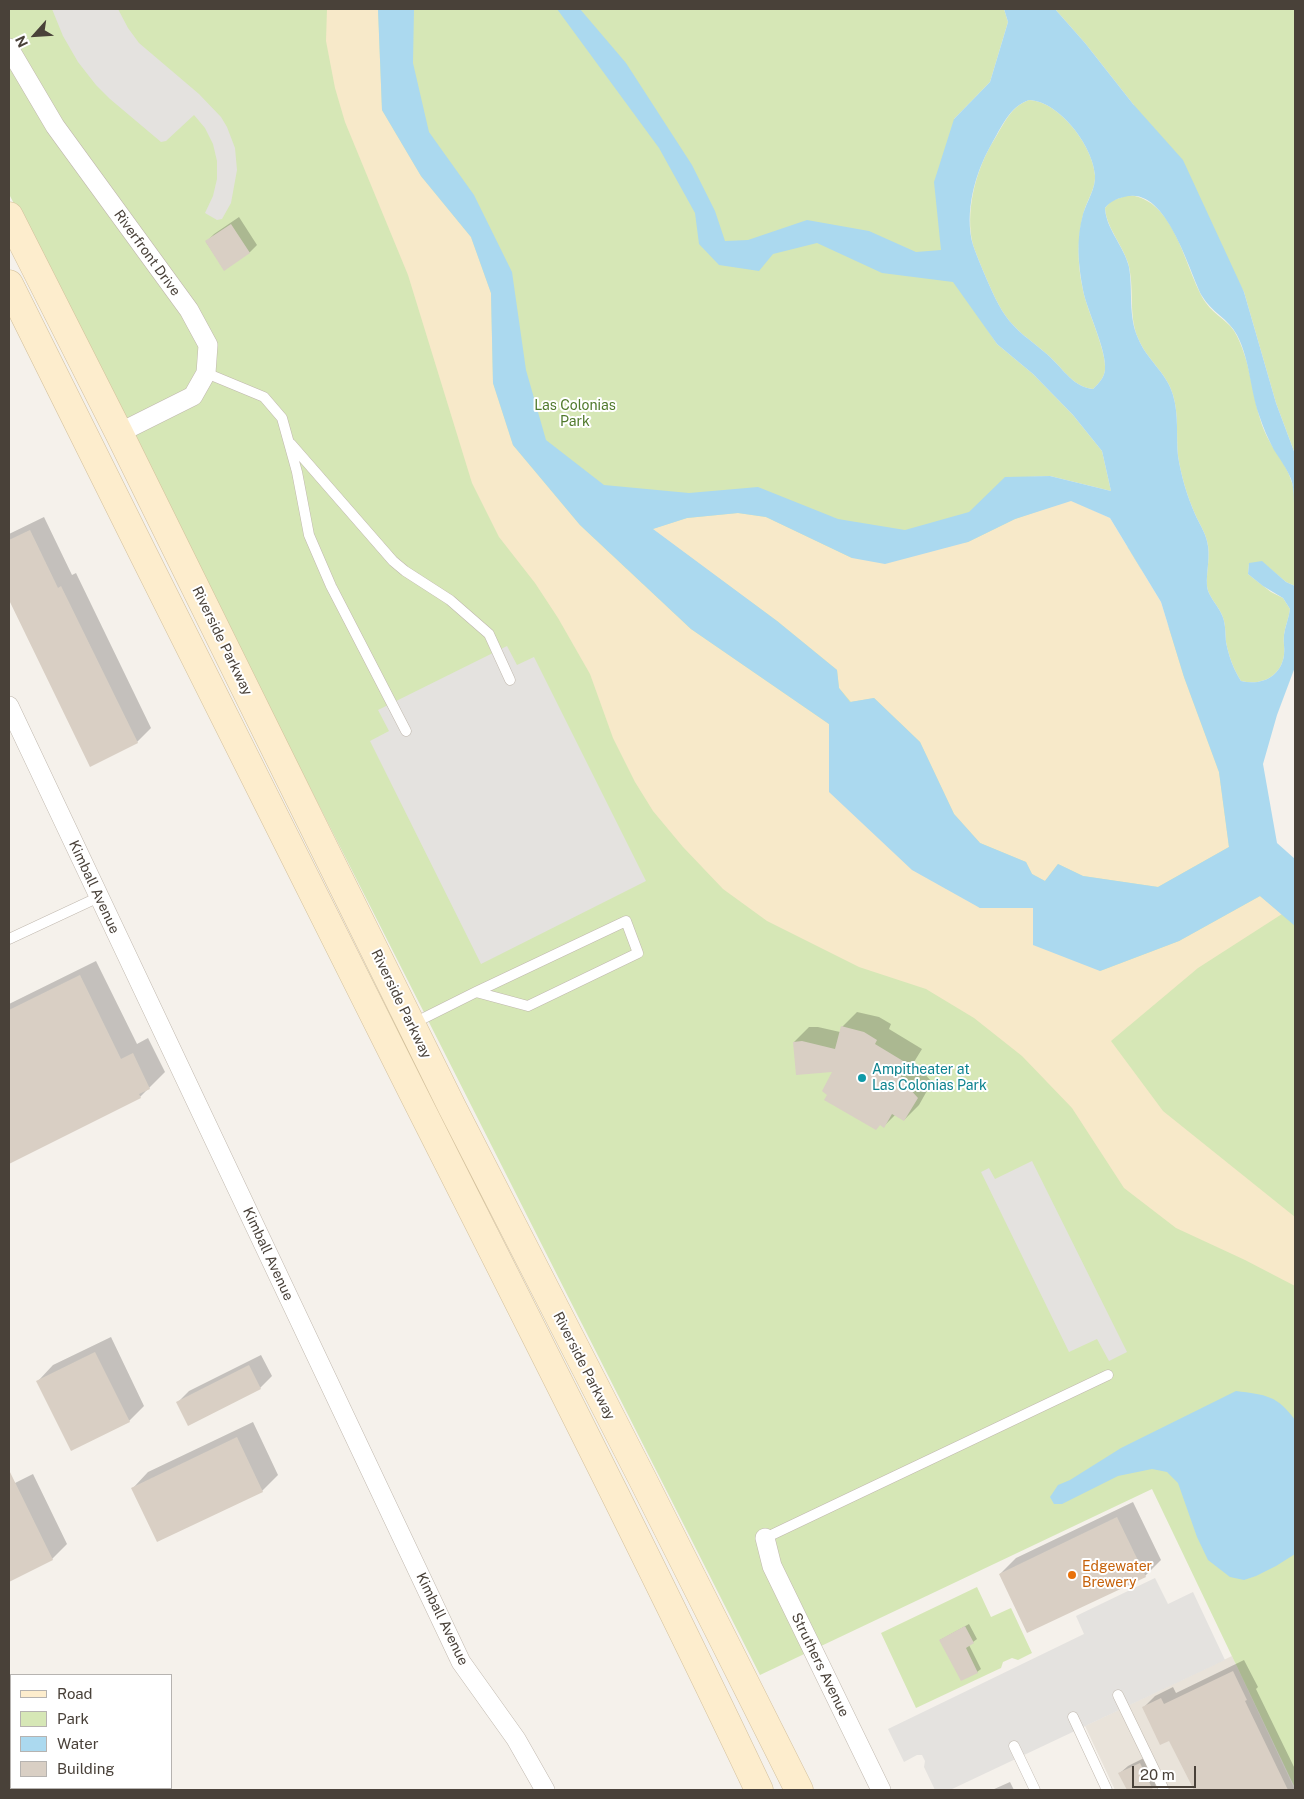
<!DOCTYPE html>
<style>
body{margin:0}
#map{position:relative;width:1304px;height:1799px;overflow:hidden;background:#f5f1eb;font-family:"Public Sans",sans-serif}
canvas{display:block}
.frame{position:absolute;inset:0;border:10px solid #494139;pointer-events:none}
.legend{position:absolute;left:10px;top:1674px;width:162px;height:115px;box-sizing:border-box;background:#fff;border:1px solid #b6b3b0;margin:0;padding:6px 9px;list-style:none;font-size:15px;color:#494139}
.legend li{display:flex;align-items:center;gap:10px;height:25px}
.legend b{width:25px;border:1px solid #b6b3b0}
.north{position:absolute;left:10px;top:10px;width:50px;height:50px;-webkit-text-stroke:4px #fff;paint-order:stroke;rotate:244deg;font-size:14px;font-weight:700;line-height:20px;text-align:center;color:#494139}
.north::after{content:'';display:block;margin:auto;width:18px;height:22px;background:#494139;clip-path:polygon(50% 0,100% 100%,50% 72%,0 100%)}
.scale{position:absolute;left:1132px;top:1766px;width:64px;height:22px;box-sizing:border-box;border:2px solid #494139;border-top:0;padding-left:6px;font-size:15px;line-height:18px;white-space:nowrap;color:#494139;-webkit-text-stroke:4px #fff;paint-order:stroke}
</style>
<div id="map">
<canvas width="1304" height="1799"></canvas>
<div class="frame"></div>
<ul class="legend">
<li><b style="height:6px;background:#fdedcd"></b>Road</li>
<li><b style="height:14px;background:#d6e7b6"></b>Park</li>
<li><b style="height:14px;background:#abd9ef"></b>Water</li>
<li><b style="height:14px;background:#d9cfc4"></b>Building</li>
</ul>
<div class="north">N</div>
<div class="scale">20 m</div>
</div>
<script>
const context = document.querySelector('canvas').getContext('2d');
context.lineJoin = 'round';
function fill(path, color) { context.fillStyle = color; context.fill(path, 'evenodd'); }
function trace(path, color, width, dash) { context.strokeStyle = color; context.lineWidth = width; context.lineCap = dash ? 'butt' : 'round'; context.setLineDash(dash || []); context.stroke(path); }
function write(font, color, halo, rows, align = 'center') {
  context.font = font + ' "Public Sans",sans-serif'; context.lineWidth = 4; context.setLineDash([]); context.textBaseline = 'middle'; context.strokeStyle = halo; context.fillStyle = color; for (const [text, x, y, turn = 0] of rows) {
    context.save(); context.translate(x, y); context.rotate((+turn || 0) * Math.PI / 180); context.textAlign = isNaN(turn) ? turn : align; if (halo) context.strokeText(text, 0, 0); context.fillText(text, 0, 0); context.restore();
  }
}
const residential = new Path2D(`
 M 1232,1656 L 1295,1790 L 1115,1790 L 1085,1726 Z`);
const green = new Path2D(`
 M 9,9 L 1004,9 L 1008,22 L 990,82 L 954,119 L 981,320 L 997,344 L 1033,374 L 1073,415 L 1102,451 L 1111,491 L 1050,476 L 1027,477 L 1103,543 L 1128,547 L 1139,565 L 1295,888 L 1295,1788 L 1152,1489 L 760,1675 L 9,194 Z
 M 1055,9 L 1295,9 L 1295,454 L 1276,403 L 1244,292 L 1133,104 L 1085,43 Z
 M 1029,100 C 1059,101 1093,146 1095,175 C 1096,187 1088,199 1084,211 C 1077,237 1077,263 1083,290 C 1087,311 1107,351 1105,370 C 1104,378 1099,383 1093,389 C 1075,387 1066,373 1054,361 C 1042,348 1026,339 1014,326 C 1002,314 994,296 987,280 C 982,268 977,257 973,245 C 965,213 975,173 991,145 C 1002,128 1009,107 1029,100 Z
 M 1128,195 C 1177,199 1184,270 1206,303 C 1215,316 1230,321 1237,336 C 1252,366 1252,399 1264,430 C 1271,448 1286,462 1291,480 C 1295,490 1294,500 1295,510 C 1297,535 1295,561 1295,586 L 1286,582 L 1262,562 L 1249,564 L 1248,574 L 1271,592 L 1283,598 L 1290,609 C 1289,618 1285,626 1284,635 C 1283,642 1285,648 1284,655 C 1281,677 1261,686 1241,681 C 1233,668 1229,657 1226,642 C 1225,632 1226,622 1221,613 C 1217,604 1208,596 1207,586 C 1206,571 1211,555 1207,541 C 1205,532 1199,523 1195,514 C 1187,496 1181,475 1178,456 C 1176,436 1179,415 1173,395 C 1167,373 1146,359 1138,338 C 1128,315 1135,287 1128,263 C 1122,244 1106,227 1105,208 L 1111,201 Z
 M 977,1587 L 991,1617 L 1011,1608 L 1032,1653 L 1018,1660 L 1012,1658 L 1003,1662 L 1001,1668 L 916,1708 L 881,1633 Z`);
const sand = new Path2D(`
 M 327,9 L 378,9 L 382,110 L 421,176 L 471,237 L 491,293 L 493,383 L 513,445 L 580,525 L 691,629 L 829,724 L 830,792 L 980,908 L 1034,908 L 1100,971 L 1179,941 L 1260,896 L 1282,914 L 1198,968 L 1111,1041 L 1163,1111 L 1295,1217 L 1295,1286 L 1245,1260 L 1176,1228 L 1124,1188 L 1072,1108 L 1022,1056 L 974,1018 L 926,989 L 859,967 L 767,921 L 723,889 L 683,847 L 653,811 L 635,782 L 613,738 L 590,674 L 558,618 L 535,583 L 499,537 L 472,483 L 408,275 L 345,122 L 335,88 L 326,41 Z
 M 1071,500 L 1110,518 L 1161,602 L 1184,677 L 1219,772 L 1229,847 L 1158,887 L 1083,876 L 1058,864 L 1045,881 L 1032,874 L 1026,862 L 980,843 L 954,814 L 920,742 L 874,698 L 851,702 L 839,688 L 837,670 L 777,621 L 652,529 L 687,518 L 738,513 L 766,517 L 852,558 L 968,542 L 1015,519 Z`);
const parking = new Path2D(`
 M 52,9 L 118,9 L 128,28 L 139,43 L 199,94 L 221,117 L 227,127 L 235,148 L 237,170 L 231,203 L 222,219 L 217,220 L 205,213 L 213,196 L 217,179 L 217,161 L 213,144 L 205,128 L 194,115 L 166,141 L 161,142 L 110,99 L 96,85 L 78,62 L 63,36 Z
 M 507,646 L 517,665 L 534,657 L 646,881 L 481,964 L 370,741 L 389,731 L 378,710 Z
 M 1032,1161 L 1127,1352 L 1109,1361 L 1097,1339 L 1069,1352 L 981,1172 L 989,1168 L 995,1179 Z
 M 1155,1578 L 1168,1604 L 1193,1592 L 1225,1660 L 950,1790 L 935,1790 L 924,1767 L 925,1761 L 922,1755 L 917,1755 L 904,1762 L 888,1729 L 1084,1634 L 1076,1616 Z`);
const water = new Path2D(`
 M 378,9 L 414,9 L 413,63 L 429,132 L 474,195 L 512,272 L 526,370 L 546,440 L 604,485 L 689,493 L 758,487 L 838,519 L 905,530 L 969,512 L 1005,477 L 1050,476 L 1111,491 L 1102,451 L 1073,415 L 1033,374 L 997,344 L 953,282 L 882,273 L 817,243 L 773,254 L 759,271 L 719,265 L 699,244 L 695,213 L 659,148 L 557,9 L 580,9 L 626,63 L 692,165 L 715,211 L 725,241 L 748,240 L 807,220 L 869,231 L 916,252 L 941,250 L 934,182 L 954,119 L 990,82 L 1008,22 L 1004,9 L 1055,9 L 1085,43 L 1133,104 L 1183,160 L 1244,292 L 1276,403 L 1295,454 L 1295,513 C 1293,502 1295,490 1291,479 C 1287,469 1280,459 1274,450 C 1268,439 1263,427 1259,415 C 1250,389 1250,360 1237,335 C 1229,319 1211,312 1202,296 C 1188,269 1166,184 1124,197 C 1116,199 1111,201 1105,208 C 1106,229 1124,246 1129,267 C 1133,290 1128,316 1138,338 C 1146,359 1167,373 1173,395 C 1179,415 1176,436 1178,456 C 1181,475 1187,496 1195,514 C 1199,523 1205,532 1207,541 C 1211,556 1206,571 1207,586 C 1208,596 1217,604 1221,613 C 1226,622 1225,632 1226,642 C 1229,657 1233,668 1241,681 C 1261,686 1281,677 1284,655 C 1285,648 1283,642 1284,635 C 1285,626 1289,618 1290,609 L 1283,598 L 1263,586 L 1248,574 L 1249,563 L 1262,561 L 1286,582 L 1295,586 L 1295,667 L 1277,715 L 1263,764 L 1277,843 L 1295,859 L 1295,926 L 1260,896 L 1179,941 L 1100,971 L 1033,945 L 1033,908 L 980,908 L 912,870 L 829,792 L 829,724 L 691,629 L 580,525 L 513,445 L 493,383 L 491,293 L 471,237 L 421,176 L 382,110 ZM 1029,100 C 1059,101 1093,146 1095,175 C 1096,188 1087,201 1083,214 C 1076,239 1078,264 1083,290 C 1087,311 1107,350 1105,370 C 1104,378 1099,383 1093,389 C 1075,387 1066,373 1054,361 C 1042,348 1026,339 1014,326 C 1002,314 994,296 987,280 C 982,268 977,257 973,245 C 964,213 975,173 991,145 C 1001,128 1009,107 1029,100 ZM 1071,501 L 1110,518 L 1161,602 L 1184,677 L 1219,772 L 1229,847 L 1158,887 L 1083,876 L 1058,864 L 1045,881 L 1032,874 L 1026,862 L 980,843 L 954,814 L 920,742 L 874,698 L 850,702 L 839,688 L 837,670 L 777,621 L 653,529 L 687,518 L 738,513 L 766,517 L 852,558 L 885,564 L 968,542 L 1015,519 Z
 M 1236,1391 C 1266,1395 1277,1395 1295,1420 L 1295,1554 L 1276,1566 L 1256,1576 L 1244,1580 L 1230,1577 L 1208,1560 L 1197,1537 L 1178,1483 L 1167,1472 L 1152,1469 L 1118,1476 L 1062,1504 L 1054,1504 L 1050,1497 L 1058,1485 L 1070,1480 L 1121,1448 Z`);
const shadow = new Path2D(`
 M 239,217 L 257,245 L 250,252 L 224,269 L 206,242 L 214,234 Z
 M 44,517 L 72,575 L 76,573 L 151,728 L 137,742 L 90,765 L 9,598 L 9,534 Z
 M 96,961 L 137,1044 L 148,1038 L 165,1072 L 140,1097 L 9,1163 L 9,1004 Z
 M 857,1012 L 879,1017 L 891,1024 L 889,1029 L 922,1049 L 914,1062 L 932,1082 L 919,1105 L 904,1120 L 895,1115 L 884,1126 L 834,1071 L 794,1042 L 809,1027 L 818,1027 L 840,1032 L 842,1027 Z
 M 111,1337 L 144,1406 L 129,1421 L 38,1381 L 53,1365 Z
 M 261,1355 L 272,1376 L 260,1388 L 177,1403 L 189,1391 Z
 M 253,1422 L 278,1475 L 262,1491 L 158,1540 L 133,1488 L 148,1472 Z
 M 33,1474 L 67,1544 L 52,1559 L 9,1580 L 9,1486 Z
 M 1133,1502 L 1161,1560 L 1145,1576 L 1000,1574 L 1016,1558 Z
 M 969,1624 L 977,1639 L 969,1645 L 981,1669 L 977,1672 L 940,1640 Z
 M 1244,1660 L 1258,1687 L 1256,1689 L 1295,1769 L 1295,1790 L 1195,1790 L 1170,1739 L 1143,1708 L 1155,1696 L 1173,1687 L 1176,1693 Z
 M 1148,1756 L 1160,1782 L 1150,1790 L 1128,1790 L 1120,1773 L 1128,1766 Z
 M 1010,1782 L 1014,1790 L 992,1790 Z`);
const building = new Path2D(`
 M 231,224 L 250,253 L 224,271 L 205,241 Z
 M 30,530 L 58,588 L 61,586 L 138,743 L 90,767 L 9,600 L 9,540 Z
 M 80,975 L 121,1059 L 133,1053 L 150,1089 L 139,1094 L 141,1098 L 9,1164 L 9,1010 Z
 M 841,1026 L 864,1032 L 877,1040 L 875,1044 L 908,1064 L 900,1078 L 918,1098 L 904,1121 L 892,1114 L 884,1128 L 880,1125 L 876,1130 L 824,1100 L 827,1095 L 822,1091 L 832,1072 L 796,1075 L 793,1042 L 802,1041 L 835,1049 Z
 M 95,1352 L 130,1422 L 71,1451 L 36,1381 Z
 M 249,1365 L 261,1389 L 188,1426 L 176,1402 Z
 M 237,1437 L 263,1492 L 157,1542 L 131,1488 Z
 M 9,1470 L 53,1560 L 9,1582 Z
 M 1117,1517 L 1146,1577 L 1027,1633 L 999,1574 Z
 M 965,1626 L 974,1643 L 966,1648 L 978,1673 L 961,1681 L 939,1640 Z
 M 1233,1671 L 1247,1700 L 1245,1701 L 1288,1790 L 1194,1790 L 1169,1741 L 1160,1745 L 1142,1707 L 1161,1698 L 1164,1704 Z
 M 1140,1763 L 1153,1790 L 1127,1790 L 1118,1773 Z`);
const service = new Path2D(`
 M 206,373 L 264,397 L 282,418 L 297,472 L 309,535 L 331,586 L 406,731
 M 291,444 L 393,561 L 405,571 L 450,600 L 489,634 L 510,680
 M 9,939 L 99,897
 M 412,1024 L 476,992 L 626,921 L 638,953 L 528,1006 L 476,992
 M 765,1538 L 1108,1375
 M 1118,1695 L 1164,1790
 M 1073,1717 L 1107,1790
 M 1014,1746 L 1035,1790`);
const minor = new Path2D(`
 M 9,48 L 55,126 L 189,310 L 208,345 L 206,373 L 193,396 L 119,433
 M 9,706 L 461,1662 L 516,1739 L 545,1790
 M 765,1538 L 772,1566 L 881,1790`);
const secondary = new Path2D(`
 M 9,216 L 119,433 L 452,1107 L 641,1476 L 799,1790
 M 9,284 C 143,554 278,824 413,1093 C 530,1325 648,1556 759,1790`);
const markers = [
 [862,1078,5,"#0f9aa8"],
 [1072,1575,5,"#e8710a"]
];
const streetNames = [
 ["Riverfront Drive",147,253,54],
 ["Riverside Parkway",222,641,64],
 ["Kimball Avenue",94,887,65],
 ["Riverside Parkway",401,1004,64],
 ["Kimball Avenue",268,1254,65],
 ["Riverside Parkway",584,1366,63],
 ["Kimball Avenue",442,1619,64],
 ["Struthers Avenue",820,1665,64]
];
const parkNames = [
 ["Las Colonias",575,406],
 ["Park",575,422]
];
const cultureNames = [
 ["Ampitheater at",872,1070],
 ["Las Colonias Park",872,1086]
];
const foodNames = [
 ["Edgewater",1082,1567],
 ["Brewery",1082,1583]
];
fill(residential, '#e9e3da');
fill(green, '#d6e7b6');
fill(sand, '#f7e9c9');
fill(parking, '#e4e2df');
fill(water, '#abd9ef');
fill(shadow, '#0003');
fill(building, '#d9cfc4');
trace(service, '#c0b8ae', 11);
trace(minor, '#c0b8ae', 20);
trace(secondary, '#d3c09c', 29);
trace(service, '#fff', 10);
trace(minor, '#fff', 19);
trace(secondary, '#fdedcd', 28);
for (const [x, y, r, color] of markers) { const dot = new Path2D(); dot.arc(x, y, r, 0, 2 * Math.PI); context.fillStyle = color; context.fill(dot); trace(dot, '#fff', 2); }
write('14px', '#494139', '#fff', streetNames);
write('14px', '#517a2d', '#fff', parkNames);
write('14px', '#0d838f', '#fff', cultureNames, 'left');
write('14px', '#c56008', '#fff', foodNames, 'left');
</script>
